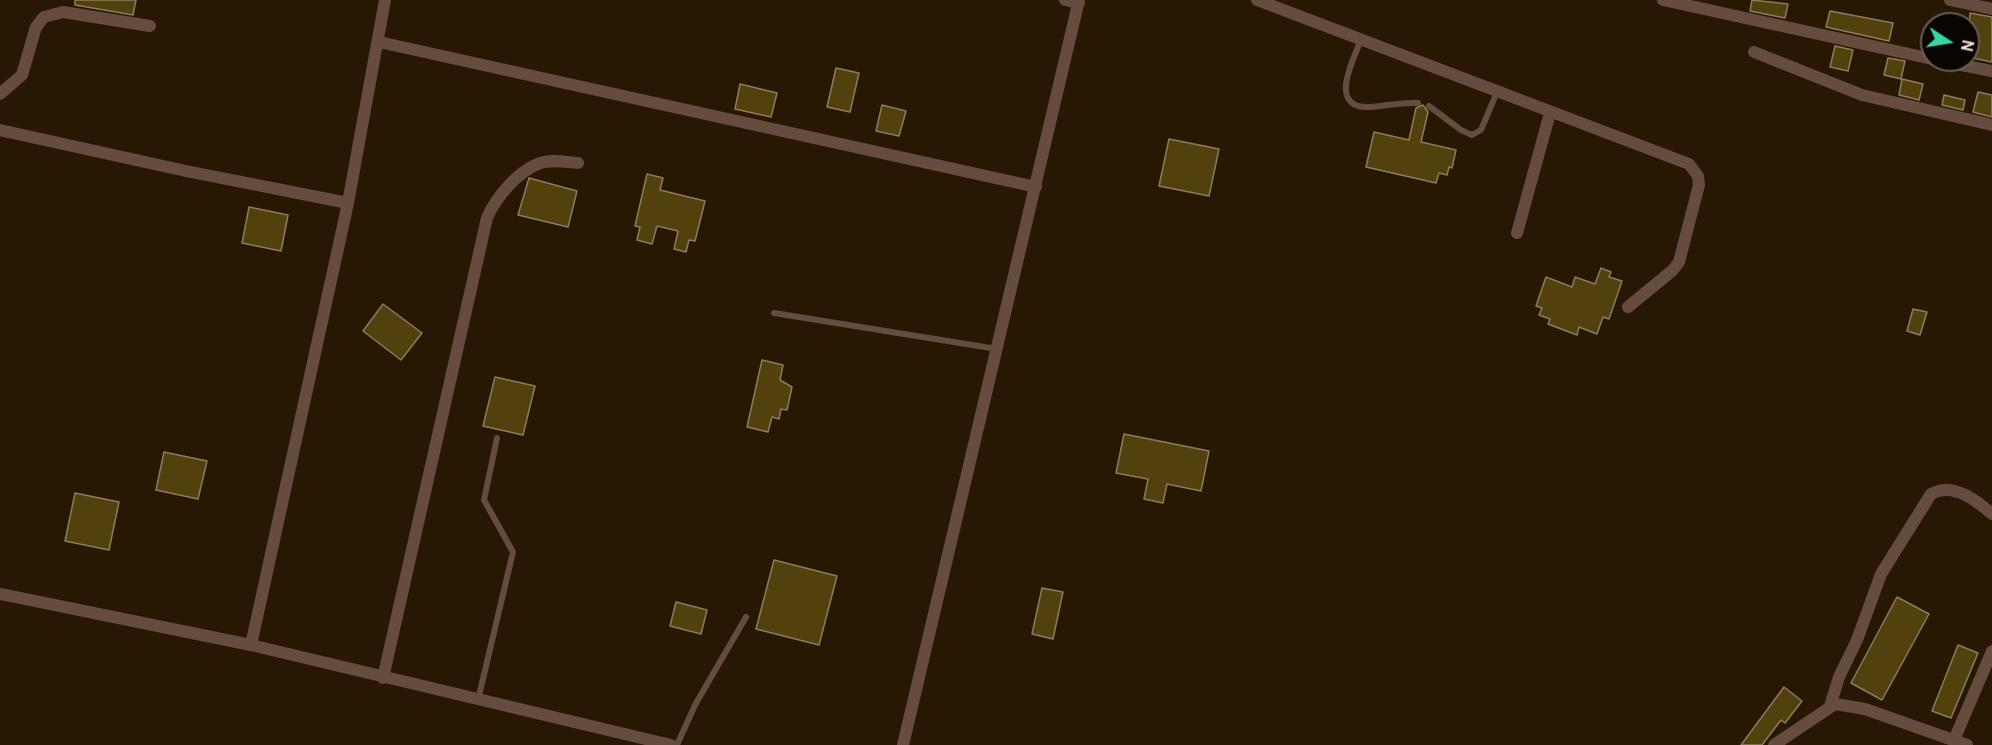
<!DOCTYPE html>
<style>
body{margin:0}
#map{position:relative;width:1992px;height:745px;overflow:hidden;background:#281803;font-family:Overpass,sans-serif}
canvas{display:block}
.north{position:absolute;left:1920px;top:12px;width:60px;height:60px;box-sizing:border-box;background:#0b0501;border:2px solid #665e56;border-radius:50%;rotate:102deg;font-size:16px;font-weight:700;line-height:24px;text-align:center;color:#efe3d6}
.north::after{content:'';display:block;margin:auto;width:21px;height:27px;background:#37d4a6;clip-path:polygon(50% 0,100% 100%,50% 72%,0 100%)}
</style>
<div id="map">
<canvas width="1992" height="745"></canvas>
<div class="north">N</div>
</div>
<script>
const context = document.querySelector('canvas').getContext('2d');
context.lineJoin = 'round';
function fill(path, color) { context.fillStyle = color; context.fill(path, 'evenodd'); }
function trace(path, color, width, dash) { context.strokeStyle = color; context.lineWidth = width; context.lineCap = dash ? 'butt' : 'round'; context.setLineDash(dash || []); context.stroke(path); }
const building = new Path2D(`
 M 75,0 L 136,0 L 133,15 L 75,5 Z
 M 1752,0 L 1788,4 L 1785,18 L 1750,11 Z
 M 1830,11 L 1893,23 L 1889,41 L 1826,27 Z
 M 1970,13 L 1992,17 L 1992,62 L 1968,57 Z
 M 1835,46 L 1853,50 L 1848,71 L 1830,67 Z
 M 1888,58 L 1905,61 L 1901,79 L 1884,75 Z
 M 836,68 L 859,73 L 850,112 L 827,107 Z
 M 1902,79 L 1923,84 L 1919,100 L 1899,95 Z
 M 740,84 L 777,93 L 771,117 L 735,109 Z
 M 1978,92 L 1992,95 L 1992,117 L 1973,112 Z
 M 1944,95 L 1965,100 L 1963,110 L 1942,105 Z
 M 882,105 L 906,111 L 899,136 L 876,131 Z
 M 1423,105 L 1428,112 L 1421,142 L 1456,150 L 1452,168 L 1449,167 L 1447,175 L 1439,173 L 1436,183 L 1366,167 L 1374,132 L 1409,140 L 1416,108 Z
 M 1169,139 L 1219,149 L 1209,196 L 1159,186 Z
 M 647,174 L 663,178 L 660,190 L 705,201 L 695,241 L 689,240 L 686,252 L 674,249 L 678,231 L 657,226 L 652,244 L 637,240 L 640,227 L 635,226 Z
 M 529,178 L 577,191 L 568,227 L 518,215 Z
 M 249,207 L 288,215 L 281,251 L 242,243 Z
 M 1601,268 L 1611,272 L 1609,277 L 1622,281 L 1609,319 L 1603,317 L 1597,334 L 1579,327 L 1577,335 L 1548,324 L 1550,319 L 1539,315 L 1542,308 L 1536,306 L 1546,277 L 1572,287 L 1575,277 L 1595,284 Z
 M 383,304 L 422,333 L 401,360 L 363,331 Z
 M 1913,309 L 1927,312 L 1920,335 L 1907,331 Z
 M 762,360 L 783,365 L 780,380 L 792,387 L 787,410 L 781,409 L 779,419 L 772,417 L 768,432 L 747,427 Z
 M 495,377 L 535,386 L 523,435 L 483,426 Z
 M 1124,434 L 1209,451 L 1201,491 L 1167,484 L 1163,503 L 1144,499 L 1148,479 L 1116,473 Z
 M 164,452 L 207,461 L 198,499 L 156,490 Z
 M 75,493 L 119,502 L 109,550 L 65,541 Z
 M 774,560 L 837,576 L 819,645 L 756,629 Z
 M 1042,588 L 1063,592 L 1053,639 L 1032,634 Z
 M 1897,597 L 1929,614 L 1882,700 L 1851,683 Z
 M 676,602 L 707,610 L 701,634 L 670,626 Z
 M 1958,645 L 1978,653 L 1951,718 L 1932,711 Z
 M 1784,687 L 1802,701 L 1785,723 L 1781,720 L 1762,745 L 1741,745 Z`);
const service = new Path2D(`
 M 1361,40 C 1353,60 1327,109 1370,107 C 1386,106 1401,102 1418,103
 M 1429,106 L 1461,130 L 1472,135 L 1481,130 L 1497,92
 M 774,313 L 997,349
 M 478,700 L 513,552 L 484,500 L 497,438
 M 677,745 L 695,705 L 746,617`);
const minor = new Path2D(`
 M 1065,0 L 1079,3
 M 1257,0 L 1689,164 L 1698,176 L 1699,185 L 1679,262 L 1673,270 L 1628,307
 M 1663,0 L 1932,59
 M 1950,0 L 1992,9
 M 379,42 L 1036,187
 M 1754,52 L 1862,95 L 1992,125
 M 1936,60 L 1992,71
 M 0,94 L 22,75 L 36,27 L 44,17 L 63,12 L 150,26
 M 0,130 L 186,171 L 348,203
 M 1517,233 L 1550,113
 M 0,594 L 251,645 L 671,745
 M 251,645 L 348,203 L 385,0
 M 383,678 L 487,218 C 496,197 518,171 540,163 C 552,159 565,162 578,163
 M 1830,706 L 1839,677 L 1857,640 L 1881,574 L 1931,494 C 1953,482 1976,500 1992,514
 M 1954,740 L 1992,651
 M 903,745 L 1079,0
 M 1774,745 L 1835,704 L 1865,709 L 1967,745`);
fill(building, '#53410d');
trace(building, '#887d61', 1.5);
trace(service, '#654c3f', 6);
trace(minor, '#654c3f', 12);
</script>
